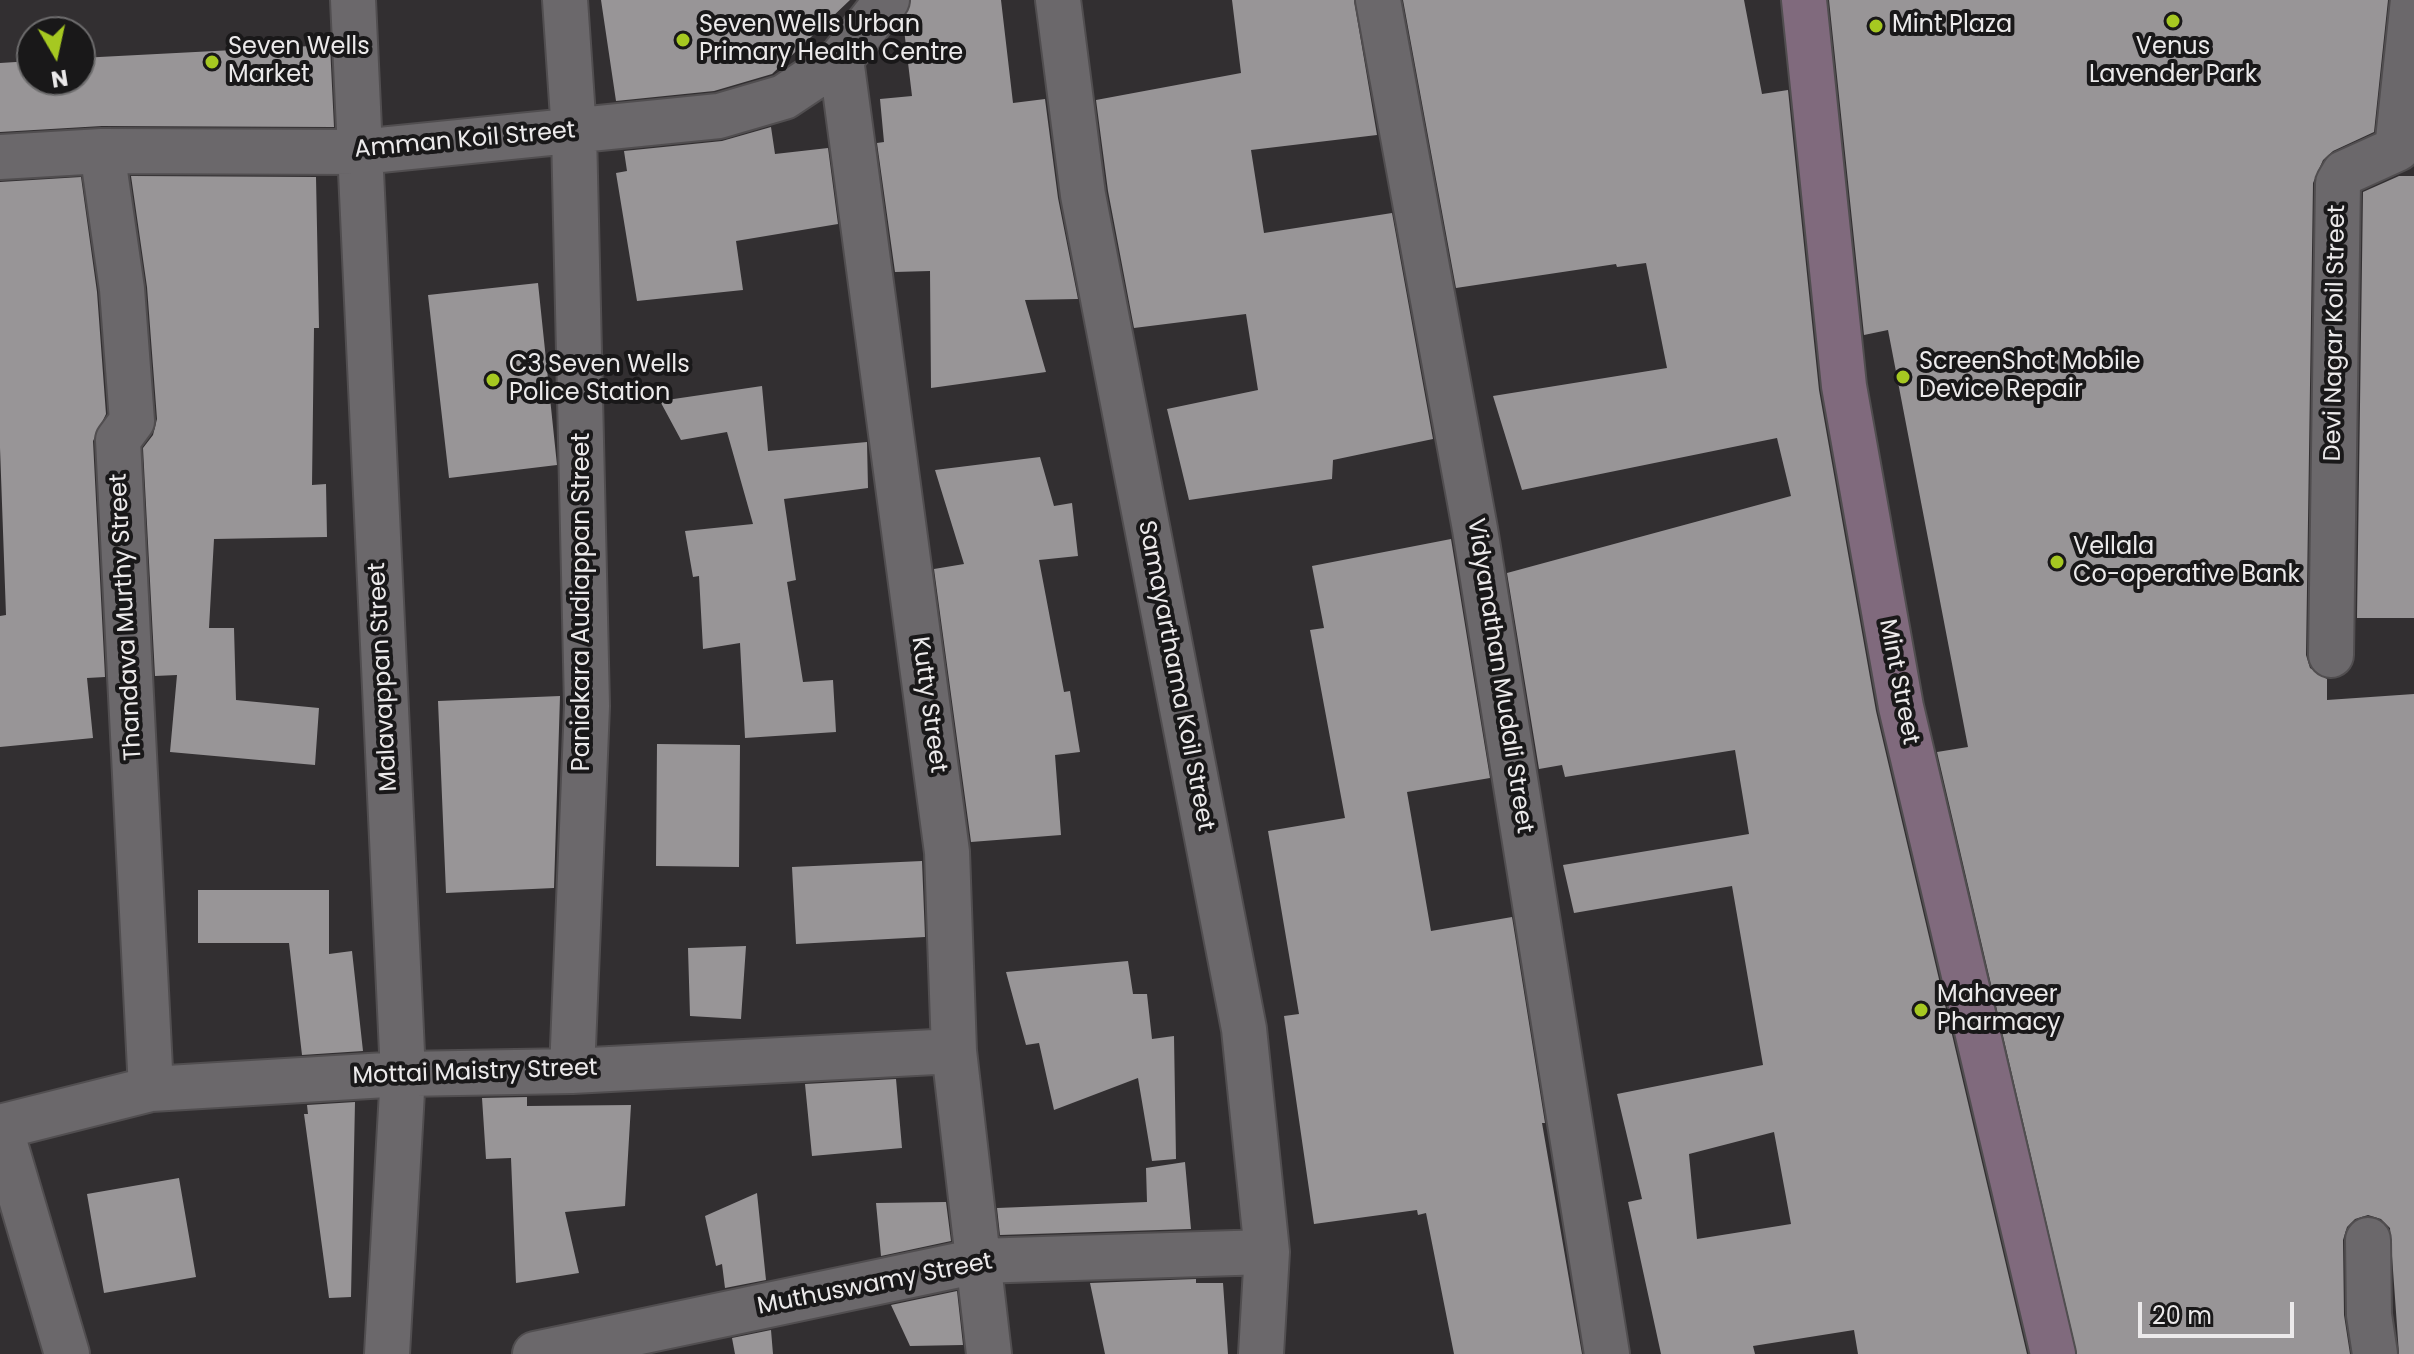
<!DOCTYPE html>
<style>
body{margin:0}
#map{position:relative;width:2414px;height:1354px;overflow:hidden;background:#322f31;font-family:Poppins,sans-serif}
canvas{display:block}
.north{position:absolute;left:16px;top:16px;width:80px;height:80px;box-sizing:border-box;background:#191819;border:2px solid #6d6c6d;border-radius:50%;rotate:171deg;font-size:22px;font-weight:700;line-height:32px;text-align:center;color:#eceaeb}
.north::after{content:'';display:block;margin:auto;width:28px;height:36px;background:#a6c821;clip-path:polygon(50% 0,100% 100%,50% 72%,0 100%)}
.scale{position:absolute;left:2138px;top:1302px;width:156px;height:36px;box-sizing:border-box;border:4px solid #eceaeb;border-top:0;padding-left:10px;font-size:24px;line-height:28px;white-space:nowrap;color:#eceaeb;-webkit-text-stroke:6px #191819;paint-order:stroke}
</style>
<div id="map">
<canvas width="2414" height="1354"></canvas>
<div class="north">N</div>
<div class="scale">20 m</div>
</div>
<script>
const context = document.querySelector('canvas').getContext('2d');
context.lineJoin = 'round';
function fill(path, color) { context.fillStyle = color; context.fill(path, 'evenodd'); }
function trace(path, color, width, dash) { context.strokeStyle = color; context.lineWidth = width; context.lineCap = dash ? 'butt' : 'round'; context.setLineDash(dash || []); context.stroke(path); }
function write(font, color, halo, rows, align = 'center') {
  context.font = font + ' Poppins,sans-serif'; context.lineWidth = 8; context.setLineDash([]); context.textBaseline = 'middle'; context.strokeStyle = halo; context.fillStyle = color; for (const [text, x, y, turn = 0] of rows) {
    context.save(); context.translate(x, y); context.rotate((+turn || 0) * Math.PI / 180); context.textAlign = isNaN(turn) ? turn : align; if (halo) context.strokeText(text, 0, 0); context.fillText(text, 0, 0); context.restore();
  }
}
const building = new Path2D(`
 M 601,0 L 850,0 L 772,74 L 714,91 L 616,101 Z
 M 911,0 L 1001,0 L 1013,103 L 1045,99 L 1058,198 L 1078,299 L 1025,300 L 1046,372 L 931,388 L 930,271 L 895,272 L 877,143 L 884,142 L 880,99 L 912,96 L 903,21 Z
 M 1232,0 L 1354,0 L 1377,135 L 1251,150 L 1264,233 L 1392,213 L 1433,439 L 1333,460 L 1332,479 L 1189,500 L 1167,409 L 1258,390 L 1246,314 L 1134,328 L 1108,191 L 1096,100 L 1241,73 Z
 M 1403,0 L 1744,0 L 1762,94 L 1788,90 L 1819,390 L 1876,711 L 2027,1354 L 1858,1354 L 1854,1330 L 1753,1346 L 1755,1354 L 1661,1354 L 1628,1202 L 1642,1199 L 1617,1094 L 1763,1065 L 1732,886 L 1574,913 L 1563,865 L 1749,834 L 1735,750 L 1565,777 L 1562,765 L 1539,769 L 1507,573 L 1791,496 L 1777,438 L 1522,490 L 1493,396 L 1667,368 L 1646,263 L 1617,267 L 1616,264 L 1456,288 ZM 1774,1132 L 1791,1224 L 1697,1239 L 1689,1154 Z
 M 1829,0 L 2388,0 L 2374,132 L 2333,151 L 2323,160 L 2313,183 L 2306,655 L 2310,668 L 2327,679 L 2327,700 L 2414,694 L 2414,1354 L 2399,1354 L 2390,1228 L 2381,1219 L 2368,1215 L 2355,1219 L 2347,1227 L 2343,1240 L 2344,1315 L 2350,1354 L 2077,1354 L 1937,752 L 1968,747 L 1888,330 L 1864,335 Z
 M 330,45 L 334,127 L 102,126 L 0,132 L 0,63 L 32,61 L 32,80 L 80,80 L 80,58 Z
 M 771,127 L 775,154 L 828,148 L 838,224 L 736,241 L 743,290 L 637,301 L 616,173 L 627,171 L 624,151 L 722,141 Z
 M 131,176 L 316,177 L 319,328 L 314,328 L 312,485 L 326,484 L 327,537 L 214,539 L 209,628 L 234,628 L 236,700 L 319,708 L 315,765 L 170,752 L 177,675 L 155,676 L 143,448 L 153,435 L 157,419 L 147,287 Z
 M 2399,176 L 2414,176 L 2414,618 L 2357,618 L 2363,192 Z
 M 81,177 L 97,292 L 106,414 L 93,441 L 105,677 L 87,678 L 93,738 L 0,747 L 0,616 L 6,615 L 0,448 L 0,182 Z
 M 538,283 L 557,465 L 449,478 L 428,295 Z
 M 762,386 L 768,451 L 867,442 L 868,488 L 784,499 L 796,580 L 787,582 L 803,682 L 833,680 L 836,732 L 745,738 L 740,643 L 703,649 L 699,576 L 693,577 L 685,531 L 753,524 L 727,432 L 681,440 L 660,401 Z
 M 1040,457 L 1054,506 L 1072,503 L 1078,556 L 1039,560 L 1064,692 L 1070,691 L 1080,752 L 1055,755 L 1061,835 L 971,842 L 934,569 L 964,564 L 935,470 Z
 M 1451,539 L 1490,778 L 1407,792 L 1431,931 L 1512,917 L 1545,1123 L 1542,1123 L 1582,1354 L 1454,1354 L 1426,1213 L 1418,1215 L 1417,1210 L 1314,1224 L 1284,1016 L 1299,1014 L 1268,831 L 1345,818 L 1310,630 L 1324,628 L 1312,566 Z
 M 560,696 L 554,888 L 446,893 L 438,701 Z
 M 657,744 L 740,745 L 739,867 L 656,866 Z
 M 922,861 L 925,937 L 796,944 L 792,867 Z
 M 198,890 L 329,890 L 329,954 L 352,951 L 363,1051 L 302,1055 L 289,943 L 198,943 Z
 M 746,946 L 741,1019 L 690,1016 L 688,948 Z
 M 1128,961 L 1133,994 L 1147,994 L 1152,1039 L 1174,1036 L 1176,1159 L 1152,1161 L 1138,1078 L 1054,1110 L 1039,1043 L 1026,1045 L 1006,972 Z
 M 896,1079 L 902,1148 L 812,1156 L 805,1084 Z
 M 527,1097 L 527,1106 L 631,1105 L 625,1206 L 565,1212 L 579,1273 L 516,1283 L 511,1158 L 486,1159 L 482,1098 Z
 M 355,1102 L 351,1297 L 329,1298 L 304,1114 L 308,1114 L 307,1105 Z
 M 1185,1162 L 1191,1229 L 1000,1235 L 997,1208 L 1147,1202 L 1146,1168 Z
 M 179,1178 L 196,1277 L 104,1293 L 87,1194 Z
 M 757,1193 L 766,1280 L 725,1288 L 722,1264 L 716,1266 L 705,1216 Z
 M 946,1202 L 951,1241 L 881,1256 L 876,1203 Z
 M 1196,1279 L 1196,1283 L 1223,1283 L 1228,1354 L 1105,1354 L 1090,1283 Z
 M 957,1291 L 963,1345 L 910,1346 L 891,1305 Z
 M 771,1330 L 773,1354 L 735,1354 L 732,1338 Z`);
const street = new Path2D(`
 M 353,0 L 403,1074 L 387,1354
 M 565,0 L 574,132 L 587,706 L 572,1071
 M 1058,0 L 1083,195 L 1244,1029 L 1267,1252 L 1261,1354
 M 1378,0 L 1475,529 L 1607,1354
 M 841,59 L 947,852 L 954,1051 L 989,1354
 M 102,151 L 122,289 L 132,421 L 118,440 L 151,1089
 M 0,157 L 102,151 L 360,152 L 719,116 L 784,97 L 841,59 L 887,0
 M 2331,655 L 2338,183 L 2344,173 L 2397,149 L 2413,0
 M 0,1127 L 151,1089 L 403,1074 L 572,1071 L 954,1051
 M 0,1127 L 67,1354
 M 2368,1240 L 2369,1315 L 2375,1354
 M 535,1354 L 978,1261 L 1267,1252`);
const secondary = new Path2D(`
 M 1804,0 L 1844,386 L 1901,707 L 2053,1354`);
const markers = [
 [2173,21,8,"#a6c821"],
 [1876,26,8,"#a6c821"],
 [683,40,8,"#a6c821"],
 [212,62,8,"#a6c821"],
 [1903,377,8,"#a6c821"],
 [493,380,8,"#a6c821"],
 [2057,562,8,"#a6c821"],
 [1921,1010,8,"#a6c821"]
];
const poiNames = [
 ["Seven Wells Urban",699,26],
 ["Primary Health Centre",699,54],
 ["Mint Plaza",1892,26],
 ["Seven Wells",228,48],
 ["Market",228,76],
 ["Venus",2173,48,"center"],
 ["Lavender Park",2173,76,"center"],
 ["ScreenShot Mobile",1919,363],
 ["Device Repair",1919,391],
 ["C3 Seven Wells",509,366],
 ["Police Station",509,394],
 ["Vellala",2073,548],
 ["Co-operative Bank",2073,576],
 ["Mahaveer",1937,996],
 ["Pharmacy",1937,1024]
];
const streetNames = [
 ["Amman Koil Street",465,141,-5],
 ["Devi Nagar Koil Street",2336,333,-89],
 ["Paniakara Audiappan Street",583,602,-90],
 ["Thandava Murthy Street",127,617,-93],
 ["Samayarthama Koil Street",1175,676,79],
 ["Vidyanathan Mudali Street",1499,676,81],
 ["Malavappan Street",384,677,-93],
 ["Mint Street",1898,682,79],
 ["Kutty Street",928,705,82],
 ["Mottai Maistry Street",475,1073,-2],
 ["Muthuswamy Street",875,1285,-11]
];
fill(building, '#989597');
trace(street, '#514e50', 48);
trace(secondary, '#514e50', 48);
trace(street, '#6b686b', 44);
trace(secondary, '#806a7d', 44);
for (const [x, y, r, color] of markers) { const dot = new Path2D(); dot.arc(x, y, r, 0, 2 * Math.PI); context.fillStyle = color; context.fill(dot); trace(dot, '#191819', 3); }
write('24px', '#eceaeb', '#191819', poiNames, 'left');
write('24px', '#eceaeb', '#191819', streetNames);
</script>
